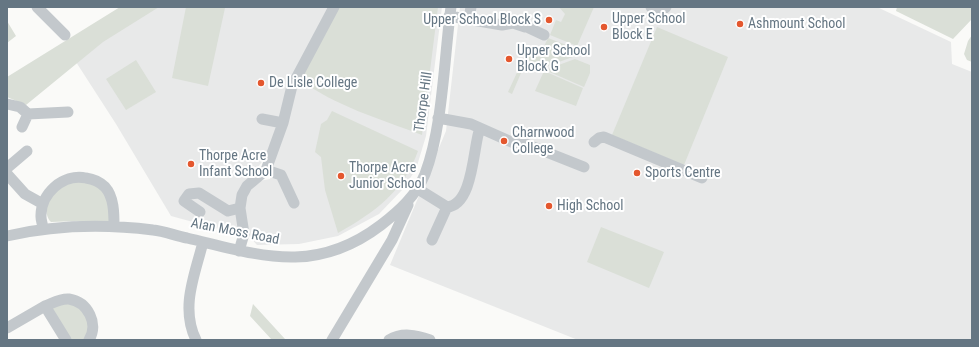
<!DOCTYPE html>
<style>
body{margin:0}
#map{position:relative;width:979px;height:347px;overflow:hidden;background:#fafaf8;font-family:"Roboto Condensed",sans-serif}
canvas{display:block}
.frame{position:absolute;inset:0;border:8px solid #657683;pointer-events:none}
</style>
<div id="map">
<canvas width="979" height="347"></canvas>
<div class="frame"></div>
</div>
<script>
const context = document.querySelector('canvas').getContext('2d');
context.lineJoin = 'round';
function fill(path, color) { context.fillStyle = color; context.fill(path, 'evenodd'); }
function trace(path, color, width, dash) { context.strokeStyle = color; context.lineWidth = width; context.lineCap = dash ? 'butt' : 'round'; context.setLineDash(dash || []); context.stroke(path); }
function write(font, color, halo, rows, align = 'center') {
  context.font = font + ' "Roboto Condensed",sans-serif'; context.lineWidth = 4; context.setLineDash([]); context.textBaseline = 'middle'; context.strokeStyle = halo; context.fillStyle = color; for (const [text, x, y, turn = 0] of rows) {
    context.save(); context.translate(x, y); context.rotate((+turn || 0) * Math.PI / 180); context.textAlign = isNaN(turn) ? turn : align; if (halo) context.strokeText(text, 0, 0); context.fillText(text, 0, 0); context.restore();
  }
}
const built = new Path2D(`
 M 153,7 L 442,7 L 426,136 L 416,169 L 403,189 L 379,214 L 338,236 L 299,244 L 257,245 L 249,236 L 243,199 L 259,181 L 270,179 L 273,173 L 264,159 L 242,189 L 240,196 L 237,234 L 171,216 L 116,124 L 76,62 L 121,26 Z
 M 460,7 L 877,7 L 951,42 L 952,64 L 972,72 L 972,340 L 578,340 L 390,265 L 446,131 Z`);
const green = new Path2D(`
 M 120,7 L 159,7 L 103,42 L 26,105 L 7,97 L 7,77 Z
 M 186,7 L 225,8 L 208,86 L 172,78 Z
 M 339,7 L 438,7 L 422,135 C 380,119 335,106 299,79 Z
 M 559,7 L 594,7 L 577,46 L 550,35 L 556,20 L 561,22 L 565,14 Z
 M 897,7 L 971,7 L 972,19 L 953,39 L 896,11 Z
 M 7,21 L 16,36 L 7,43 Z
 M 657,27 L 728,57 L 684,165 L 612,135 Z
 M 972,35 L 972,62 L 967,60 L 964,54 L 968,41 Z
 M 548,38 L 582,51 L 581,54 L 545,67 L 527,59 L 512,94 L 508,92 L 527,51 L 539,57 Z
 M 575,59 L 590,65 L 590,73 L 584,87 L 545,70 Z
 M 136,60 L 156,92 L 126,110 L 106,79 Z
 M 544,71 L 583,88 L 576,106 L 535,91 Z
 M 332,111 L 418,151 C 403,192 375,212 338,233 L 325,190 L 321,157 L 315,152 L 321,124 L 327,120 Z
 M 69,178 L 105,187 L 114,226 L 76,221 L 51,222 C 43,214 48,201 49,192 Z
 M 601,227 L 664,252 L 649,288 L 587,262 Z
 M 60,300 L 88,310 L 89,340 L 66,340 L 45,306 Z
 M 253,304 L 285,339 L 286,340 L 272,340 L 250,316 Z`);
const minor = new Path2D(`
 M 37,7 L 65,35
 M 651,7 C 655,12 662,11 666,7
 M 449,16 L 502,25 L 513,23 L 525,27
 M 469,19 L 471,7
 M 529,28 L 544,35
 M 7,104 L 20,107 L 28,114 L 68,112
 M 438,118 L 471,124 L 516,144 L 526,144 L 584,167
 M 262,119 L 283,123
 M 22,127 L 28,114
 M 594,142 L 599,138 L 604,137 L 702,178
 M 7,168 L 27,151
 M 266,170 L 281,175 L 294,203
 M 7,174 L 25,194 L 43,204
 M 418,189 L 447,207 L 432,240
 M 447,207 C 474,205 473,145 480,128
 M 200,212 L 184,201 L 189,194 L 199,193 L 228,211 L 240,208
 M 43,229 C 43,225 41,221 41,217 C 40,194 63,173 86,178 C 93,179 100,182 105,187 C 114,197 114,213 114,226
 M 7,236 C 55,225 104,224 153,230 C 164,231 176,236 187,238 C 259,255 314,276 381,225 C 399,211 416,196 425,174 C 443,127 444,58 451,7
 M 239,251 L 244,234 L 240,208 L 242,195 L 247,186 L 266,170 L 283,123 L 292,86 L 334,7
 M 45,306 C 53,303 61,298 69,299 C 88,302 99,324 89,340
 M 7,328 L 45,306 L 66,340
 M 196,340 C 180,307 195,275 203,242
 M 332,340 L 392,240 L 408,205
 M 389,340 C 402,332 416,335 430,340`);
const markers = [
 [549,20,4,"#e4572e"],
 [740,24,4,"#e4572e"],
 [604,27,4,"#e4572e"],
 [509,59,4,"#e4572e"],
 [261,83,4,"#e4572e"],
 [504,141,4,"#e4572e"],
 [191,164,4,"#e4572e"],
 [637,173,4,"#e4572e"],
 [341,176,4,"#e4572e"],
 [549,206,4,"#e4572e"]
];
const poiNames = [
 ["Upper School",612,19],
 ["Block E",612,35],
 ["Upper School Block S",541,20,"right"],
 ["Ashmount School",748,24],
 ["Upper School",517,51],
 ["Block G",517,67],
 ["De Lisle College",269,83],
 ["Charnwood",512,133],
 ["College",512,149],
 ["Thorpe Acre",199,156],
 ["Infant School",199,172],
 ["Thorpe Acre",349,168],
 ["Junior School",349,184],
 ["Sports Centre",645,173],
 ["High School",557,206]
];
const streetNames = [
 ["Thorpe Hill",424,102,-82],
 ["Alan Moss Road",235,232,11]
];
fill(built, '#e8e9e9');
fill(green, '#dadfd7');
trace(minor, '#c3c8cc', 11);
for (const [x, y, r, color] of markers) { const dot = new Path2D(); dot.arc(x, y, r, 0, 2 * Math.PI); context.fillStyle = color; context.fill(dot); trace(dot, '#fff', 1.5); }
write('14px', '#657683', '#fff', poiNames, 'left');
write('14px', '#657683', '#fff', streetNames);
</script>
